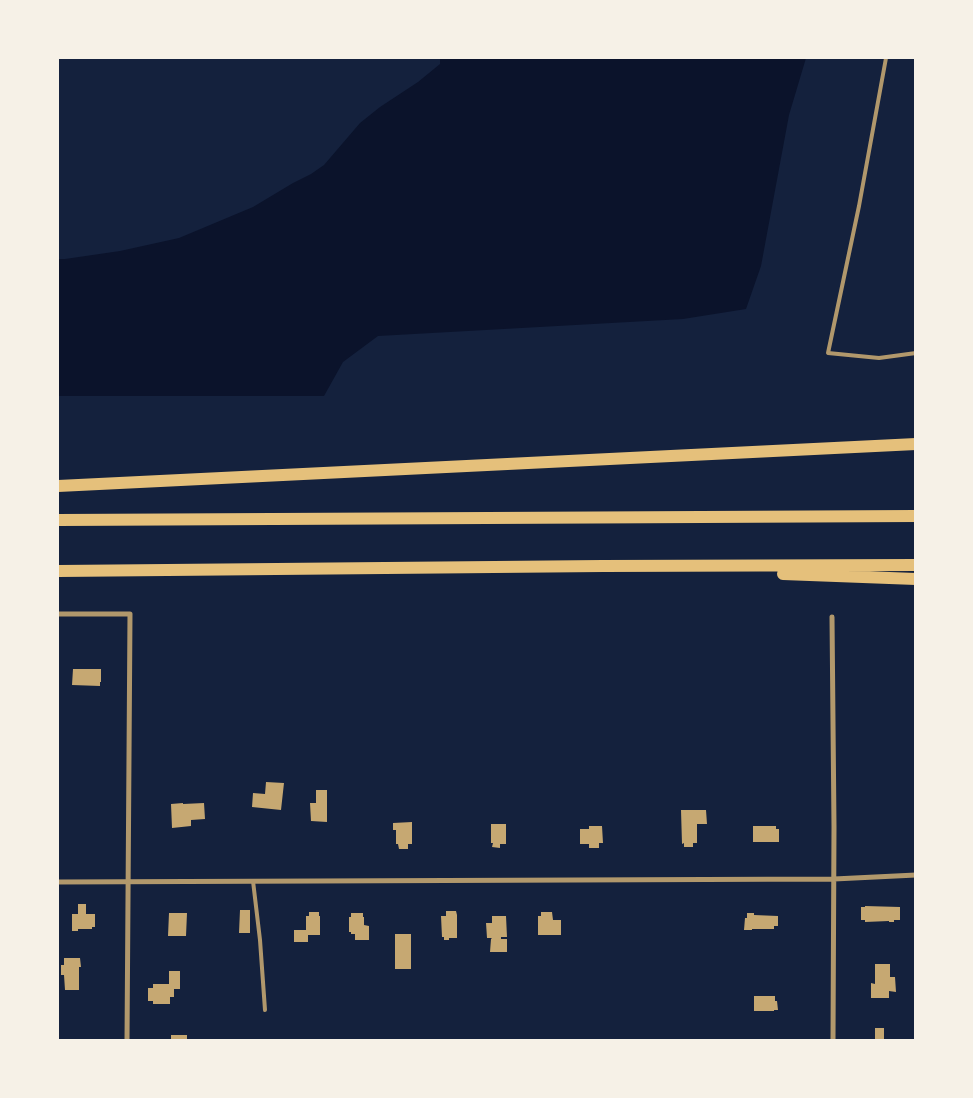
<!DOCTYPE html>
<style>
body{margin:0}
#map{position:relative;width:973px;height:1098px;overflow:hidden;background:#14213d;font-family:"Open Sans",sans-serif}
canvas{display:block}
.frame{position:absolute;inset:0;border:59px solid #f6f1e7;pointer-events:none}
</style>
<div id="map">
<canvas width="973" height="1098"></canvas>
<div class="frame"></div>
</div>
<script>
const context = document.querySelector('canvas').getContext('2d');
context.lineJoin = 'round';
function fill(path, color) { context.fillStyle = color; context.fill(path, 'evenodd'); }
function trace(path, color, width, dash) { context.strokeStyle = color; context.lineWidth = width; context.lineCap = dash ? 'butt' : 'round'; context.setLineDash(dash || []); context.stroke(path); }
const water = new Path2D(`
 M 440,58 L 806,58 L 789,115 L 761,266 L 746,309 L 683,319 L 378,336 L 343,362 L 324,396 L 58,396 L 58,259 L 65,259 L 120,251 L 179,238 L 253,207 L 293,183 L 311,174 L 324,165 L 360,123 L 380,107 L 418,82 L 440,64 Z`);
const building = new Path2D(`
 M 73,669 L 101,669 L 101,682 L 100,682 L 100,686 L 72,685 Z
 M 266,782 L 284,783 L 281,810 L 252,807 L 253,793 L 265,794 Z
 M 316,790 L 327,790 L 327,822 L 311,821 L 310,803 L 316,803 Z
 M 183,803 L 183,804 L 204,803 L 205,819 L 191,820 L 191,826 L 172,828 L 171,804 Z
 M 681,810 L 706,810 L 707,824 L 697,824 L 697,843 L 693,843 L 693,847 L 684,847 L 684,843 L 682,844 Z
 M 412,822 L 412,844 L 408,844 L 408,849 L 399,849 L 398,844 L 396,844 L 396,830 L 393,830 L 393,823 Z
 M 491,824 L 506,824 L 506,844 L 500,844 L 500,848 L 492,847 L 493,843 L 491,843 Z
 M 589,826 L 602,826 L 603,843 L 599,843 L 599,848 L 589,848 L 589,844 L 580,844 L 580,829 L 589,829 Z
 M 753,826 L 776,826 L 776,829 L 779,829 L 779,842 L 753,842 Z
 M 78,904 L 86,904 L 86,914 L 95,914 L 95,927 L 92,927 L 92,929 L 78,929 L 78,931 L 72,931 L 72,914 L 78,914 Z
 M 865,906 L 900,907 L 900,920 L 894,920 L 894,922 L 889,922 L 889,921 L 865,922 L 865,920 L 861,920 L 861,907 L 865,907 Z
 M 240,910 L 250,910 L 250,933 L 239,933 Z
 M 446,911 L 456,911 L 457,915 L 457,938 L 449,938 L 449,940 L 444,940 L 444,937 L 442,937 L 441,916 L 446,916 Z
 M 309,912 L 319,912 L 319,916 L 320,916 L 320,935 L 308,935 L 308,942 L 294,942 L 294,930 L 306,930 L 306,916 L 309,916 Z
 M 541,912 L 552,912 L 553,920 L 561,920 L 561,935 L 538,935 L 538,916 L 541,916 Z
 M 169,913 L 187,913 L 186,936 L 168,936 Z
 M 351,913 L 363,913 L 363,917 L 364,917 L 364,925 L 369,926 L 369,940 L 355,940 L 355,934 L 351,934 L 351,932 L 349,932 L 349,917 L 351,917 Z
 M 747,913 L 754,913 L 754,915 L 778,916 L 778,926 L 774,926 L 774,929 L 752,929 L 752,930 L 744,930 L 745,918 L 747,918 Z
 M 492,916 L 506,916 L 507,937 L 501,937 L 501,939 L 507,939 L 507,952 L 490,952 L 491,939 L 492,938 L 487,938 L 486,923 L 492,923 Z
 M 395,934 L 411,934 L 411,969 L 395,969 Z
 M 64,958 L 80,958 L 81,967 L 79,967 L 79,990 L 65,990 L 64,975 L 61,975 L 61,965 L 64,965 Z
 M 875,964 L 890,964 L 890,977 L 895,977 L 896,992 L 889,991 L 889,998 L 871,998 L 871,983 L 875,984 Z
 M 169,971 L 180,971 L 180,989 L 174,989 L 174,997 L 170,997 L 170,1004 L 153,1004 L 153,1001 L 148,1001 L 148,988 L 153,988 L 153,984 L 169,984 Z
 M 754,996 L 775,996 L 775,1001 L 777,1001 L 778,1010 L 774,1010 L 774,1011 L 754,1011 Z
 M 875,1028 L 884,1028 L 884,1040 L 875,1040 Z
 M 171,1035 L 187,1035 L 187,1040 L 171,1040 Z`);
const service = new Path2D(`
 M 886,58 L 859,206 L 828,353 L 879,358 L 916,353
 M 253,881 L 260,940 L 265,1010`);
const minor = new Path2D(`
 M 58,614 L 130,614 L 127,1040
 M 832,617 L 834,827 L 833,1040
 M 58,882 L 834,879 L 916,875`);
const motorway = new Path2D(`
 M 58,486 L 916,444
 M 58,520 L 916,516
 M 58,571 L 603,566 L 916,565
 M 783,574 L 916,579`);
fill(water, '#0b132b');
fill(building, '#c6a872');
trace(service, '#b1986c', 4);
trace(minor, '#b1986c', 5);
trace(motorway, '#e5c07b', 12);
</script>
